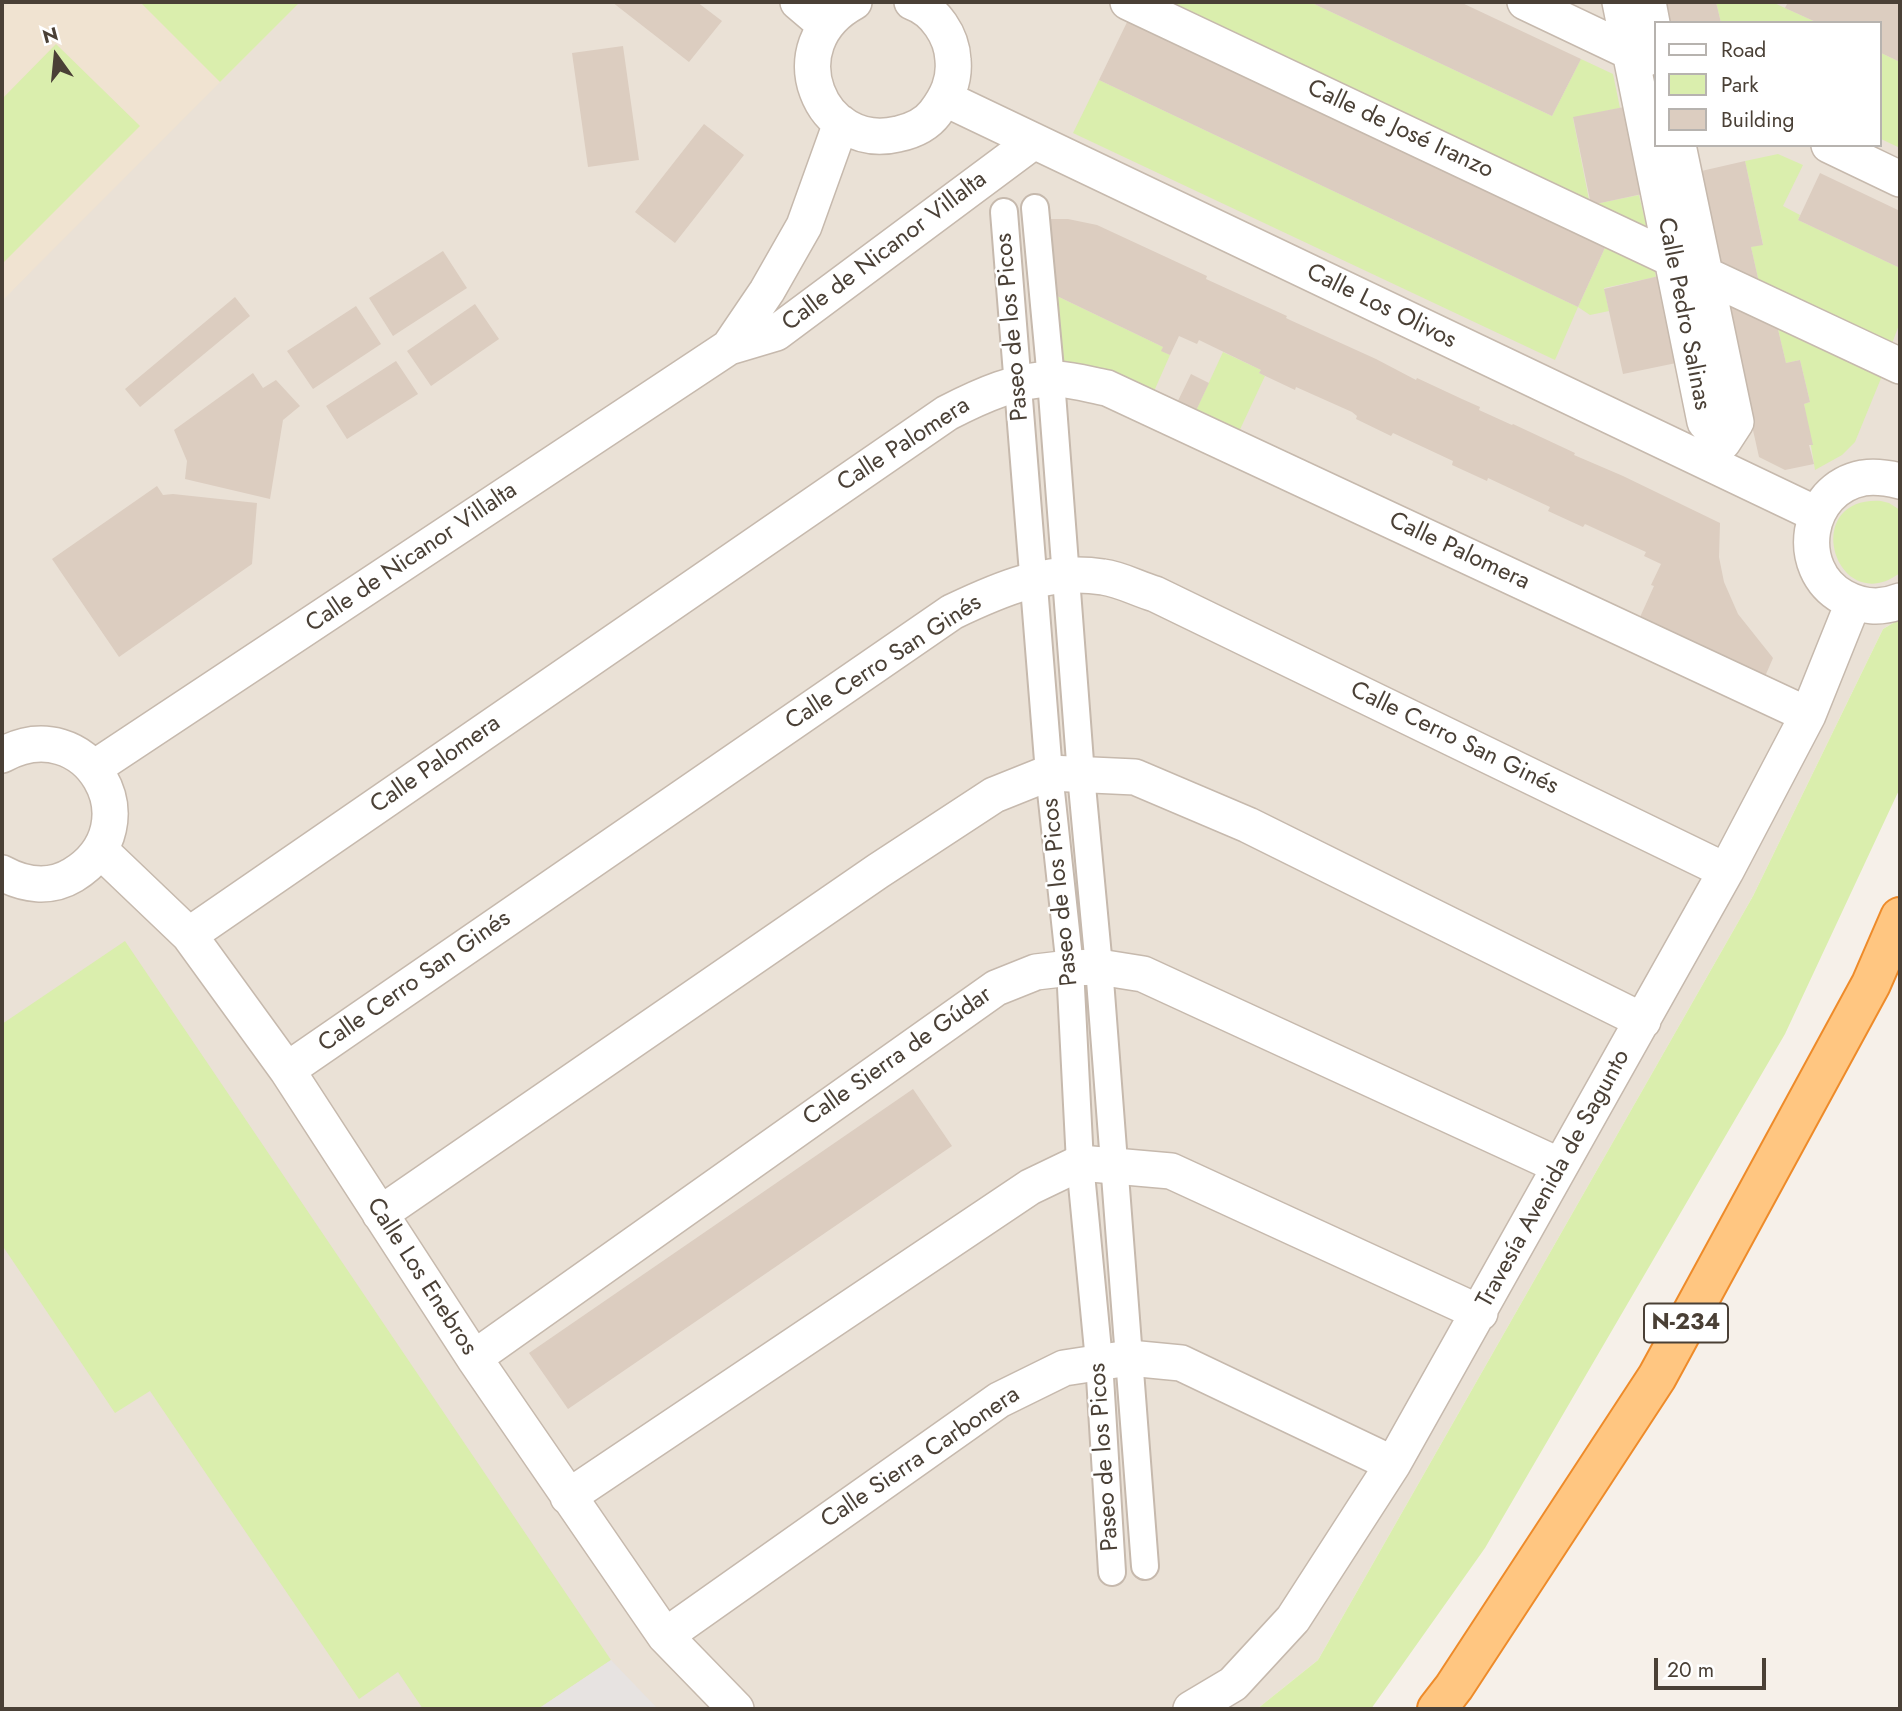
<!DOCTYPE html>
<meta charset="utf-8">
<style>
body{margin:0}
#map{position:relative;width:1902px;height:1711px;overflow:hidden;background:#f6f0e9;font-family:Jost,sans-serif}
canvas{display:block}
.frame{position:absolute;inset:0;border:4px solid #4a4036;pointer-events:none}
.legend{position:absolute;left:1654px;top:21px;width:228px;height:126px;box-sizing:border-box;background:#fff;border:2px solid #b7b3af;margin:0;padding:9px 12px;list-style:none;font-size:21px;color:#4a4036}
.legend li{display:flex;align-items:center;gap:14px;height:35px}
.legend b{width:35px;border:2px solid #b7b3af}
.north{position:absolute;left:21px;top:21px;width:70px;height:70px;-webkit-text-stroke:5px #fff;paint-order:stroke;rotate:345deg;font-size:19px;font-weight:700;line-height:28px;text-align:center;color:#4a4036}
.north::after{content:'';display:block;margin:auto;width:24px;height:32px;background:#4a4036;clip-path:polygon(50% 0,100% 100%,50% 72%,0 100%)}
.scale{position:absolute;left:1654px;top:1658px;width:112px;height:32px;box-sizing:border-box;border:4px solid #4a4036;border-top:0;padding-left:9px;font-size:21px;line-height:24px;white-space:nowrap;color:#4a4036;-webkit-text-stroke:5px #fff;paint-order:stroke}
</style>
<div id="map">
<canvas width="1902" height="1711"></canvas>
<div class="frame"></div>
<ul class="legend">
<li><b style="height:9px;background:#fff"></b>Road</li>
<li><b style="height:19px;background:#daeead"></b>Park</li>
<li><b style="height:19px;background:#dccdc0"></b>Building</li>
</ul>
<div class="north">N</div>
<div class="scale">20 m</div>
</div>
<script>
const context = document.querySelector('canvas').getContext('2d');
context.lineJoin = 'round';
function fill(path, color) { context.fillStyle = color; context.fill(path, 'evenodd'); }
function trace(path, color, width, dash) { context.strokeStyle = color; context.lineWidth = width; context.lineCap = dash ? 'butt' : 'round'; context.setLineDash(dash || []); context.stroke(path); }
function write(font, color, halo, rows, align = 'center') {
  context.font = font + ' Jost,sans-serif'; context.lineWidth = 5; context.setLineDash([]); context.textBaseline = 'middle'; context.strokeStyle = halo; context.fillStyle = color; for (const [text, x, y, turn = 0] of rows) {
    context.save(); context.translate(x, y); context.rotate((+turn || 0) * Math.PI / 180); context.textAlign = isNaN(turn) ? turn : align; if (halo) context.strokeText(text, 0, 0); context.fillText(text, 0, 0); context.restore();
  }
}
const residential = new Path2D(`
 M 2,2 L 1900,2 L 1900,619 L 1883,629 L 1753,896 L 1318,1660 L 1257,1709 L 2,1709 ZM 1655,23 L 1879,23 L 1879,145 L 1655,145 Z`);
const education = new Path2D(`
 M 2,2 L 300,2 L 2,301 Z`);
const green = new Path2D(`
 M 140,2 L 300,2 L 220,82 Z
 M 1170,2 L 1310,2 L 1552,116 L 1581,59 L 1613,74 L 1620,108 L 1573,118 L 1590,205 L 1639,195 L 1648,233 Z
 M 1716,2 L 1772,2 L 1818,23 L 1721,23 Z
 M 56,44 L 140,126 L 2,264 L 2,99 Z
 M 1879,52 L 1900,62 L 1900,148 L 1879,138 Z
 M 1099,80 L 1578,307 L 1608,241 L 1653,263 L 1656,277 L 1604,288 L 1609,311 L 1590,315 L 1578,307 L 1555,360 L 1073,133 Z
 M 1778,154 L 1803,165 L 1783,206 L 1800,215 L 1798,220 L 1900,268 L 1900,322 L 1890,349 L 1760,287 L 1751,247 L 1763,244 L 1745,161 Z
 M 1057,296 L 1163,347 L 1162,351 L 1170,355 L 1151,398 L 1059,364 Z
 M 1776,321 L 1884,371 L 1855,442 L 1842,455 L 1815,470 L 1804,404 L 1810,402 L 1800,360 L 1786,363 Z
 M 1223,352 L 1261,370 L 1259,373 L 1265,376 L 1236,438 L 1193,417 Z
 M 1881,501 L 1889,503 L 1900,510 L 1900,573 C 1836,620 1798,496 1881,501 Z
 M 1900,619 L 1900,788 L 1785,1034 L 1485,1548 L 1371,1709 L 1257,1709 L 1318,1660 L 1753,896 L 1883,629 Z
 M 125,941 L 611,1660 L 538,1709 L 423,1709 L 398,1672 L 359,1699 L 150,1391 L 115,1413 L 2,1245 L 2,1024 Z`);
const parking = new Path2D(`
 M 611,1660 L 658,1709 L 538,1709 Z`);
const building = new Path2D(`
 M 612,2 L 697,2 L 722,21 L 689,62 Z
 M 1310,2 L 1460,2 L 1581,59 L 1552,116 Z
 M 1662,2 L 1716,2 L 1721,23 L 1667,23 Z
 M 1788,2 L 1896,2 L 1900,4 L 1900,62 L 1879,52 L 1879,23 L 1818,23 L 1785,8 Z
 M 1130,16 L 1608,241 L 1578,307 L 1099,80 Z
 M 623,46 L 639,160 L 588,167 L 572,53 Z
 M 1629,106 L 1647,193 L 1591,205 L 1573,117 Z
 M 704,124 L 744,155 L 675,243 L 635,212 Z
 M 1745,161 L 1763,245 L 1751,247 L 1760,287 L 1717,267 L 1697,172 Z
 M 1820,173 L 1900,211 L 1900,268 L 1798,220 Z
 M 1049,219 L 1068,219 L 1097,225 L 1207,276 L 1206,279 L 1287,316 L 1286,318 L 1290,320 L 1376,359 L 1416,380 L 1417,378 L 1462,399 L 1480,407 L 1479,410 L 1512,425 L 1513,424 L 1575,453 L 1574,455 L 1623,476 L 1720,523 L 1719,557 L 1724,582 L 1738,614 L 1773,658 L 1760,688 L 1636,626 L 1654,586 L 1651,585 L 1661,564 L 1644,556 L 1646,552 L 1585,524 L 1583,527 L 1572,522 L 1548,511 L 1550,507 L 1488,478 L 1487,481 L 1452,465 L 1453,461 L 1393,433 L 1391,436 L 1356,419 L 1357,416 L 1352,412 L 1296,387 L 1295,390 L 1259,373 L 1261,370 L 1199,340 L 1197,344 L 1179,336 L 1170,355 L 1161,351 L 1163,347 L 1057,296 L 1056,284 L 1054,282 Z
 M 443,251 L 467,288 L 393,336 L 369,298 Z
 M 1663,275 L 1681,362 L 1623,374 L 1604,289 Z
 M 1723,296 L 1776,321 L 1786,363 L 1800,360 L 1810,402 L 1804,404 L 1813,445 L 1809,445 L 1814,464 L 1785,470 L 1759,457 Z
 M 235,297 L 250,316 L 140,407 L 125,389 Z
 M 475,304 L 499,339 L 431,386 L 407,351 Z
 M 356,306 L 381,344 L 313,389 L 287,351 Z
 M 396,361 L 418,394 L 347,439 L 326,406 Z
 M 253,373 L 263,388 L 276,380 L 300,406 L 283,420 L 270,499 L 185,479 L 187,461 L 174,430 Z
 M 1191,374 L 1209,383 L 1193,417 L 1174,409 Z
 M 157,486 L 163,495 L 173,494 L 257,503 L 252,564 L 119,657 L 52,559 Z
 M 913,1089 L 952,1146 L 568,1409 L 529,1353 Z`);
const pedestrian = new Path2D(`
 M 1035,208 L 1051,380 L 1081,775 L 1099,967 L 1145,1566
 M 1004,212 L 1049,773 L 1070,968 L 1080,1163 L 1099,1361 L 1112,1572`);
const minor = new Path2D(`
 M 798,2 L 825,25
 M 854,2 C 775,45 820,153 898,134 C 912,131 926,125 935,113 C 947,97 955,81 953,60 C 952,36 935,10 912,2
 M 1128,2 L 1672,259
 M 1525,2 L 1645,59
 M 1620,2 L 1705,422 L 1723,442 L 1736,422 L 1678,145
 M 1648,2 L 1655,39
 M 946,99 L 1816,514
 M 1829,145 L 1900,179
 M 1706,275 L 1900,366
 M 729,347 L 767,291 L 804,226 L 841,123
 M 1900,481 C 1888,478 1876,476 1863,478 C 1805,489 1793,569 1843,597 C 1861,607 1881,609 1900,601
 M 2,755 C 87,708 155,825 73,875 C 50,889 24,885 2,873
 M 94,768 L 729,347 L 776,333 L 1034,141
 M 100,850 L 189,935 L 287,1070 L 474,1358 L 665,1636 L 736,1709
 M 189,935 L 947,413 C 980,396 1019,378 1057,379 C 1074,380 1091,385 1107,388 L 1808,715
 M 287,1070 L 952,612 C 1000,589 1048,568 1103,577 C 1120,579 1138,589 1155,594 L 1726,871
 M 380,1214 L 878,871 L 994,795 L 1049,773 L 1135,777 L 1248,825 L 1643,1021
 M 474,1358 L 996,988 L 1036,972 L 1070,968 L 1099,967 L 1143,974 L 1560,1166
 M 568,1497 L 1030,1187 L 1080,1163 L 1171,1171 L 1480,1313
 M 665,1636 L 999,1400 L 1064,1368 L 1129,1358 L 1181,1363 L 1393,1464
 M 1191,1709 L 1233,1684 L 1293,1619 L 1393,1464 L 1726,871 L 1808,715 L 1853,603`);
const trunk = new Path2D(`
 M 1437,1709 L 1454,1687 L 1657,1377 L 1871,984 L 1900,917`);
const shields = [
 [1686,1323,84]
];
const shieldNames = [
 ["N-234",1686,1323]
];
const streetNames = [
 ["Calle de José Iranzo",1400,130,25],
 ["Calle de Nicanor Villalta",885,252,-37],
 ["Calle Los Olivos",1381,307,26],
 ["Calle Pedro Salinas",1683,314,79],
 ["Paseo de los Picos",1013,327,-95],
 ["Calle Palomera",904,445,-33],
 ["Calle Palomera",1459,552,25],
 ["Calle de Nicanor Villalta",412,558,-34],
 ["Calle Cerro San Ginés",884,663,-33],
 ["Calle Cerro San Ginés",1454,739,26],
 ["Calle Palomera",436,765,-35],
 ["Paseo de los Picos",1061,892,-96],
 ["Calle Cerro San Ginés",415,982,-35],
 ["Calle Sierra de Gúdar",898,1057,-35],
 ["Travesía Avenida de Sagunto",1554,1179,-61],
 ["Calle Los Enebros",421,1277,57],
 ["Paseo de los Picos",1105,1457,-94],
 ["Calle Sierra Carbonera",921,1458,-34]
];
fill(residential, '#eae1d6');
fill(education, '#f0e3d1');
fill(green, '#daeead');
fill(parking, '#e7e3e1');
fill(building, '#dccdc0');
trace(pedestrian, '#c6b9ad', 30);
trace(minor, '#c6b9ad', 38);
trace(trunk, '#ee8b2a', 42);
trace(pedestrian, '#fff', 26);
trace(minor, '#fff', 35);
trace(trunk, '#ffc681', 38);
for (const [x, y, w] of shields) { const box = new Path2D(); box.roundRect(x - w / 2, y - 19.5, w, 39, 5); context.fillStyle = '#fff'; context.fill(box); trace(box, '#4a4036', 2); }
write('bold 23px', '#4a4036', null, shieldNames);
write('24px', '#4a4036', '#fff', streetNames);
</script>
